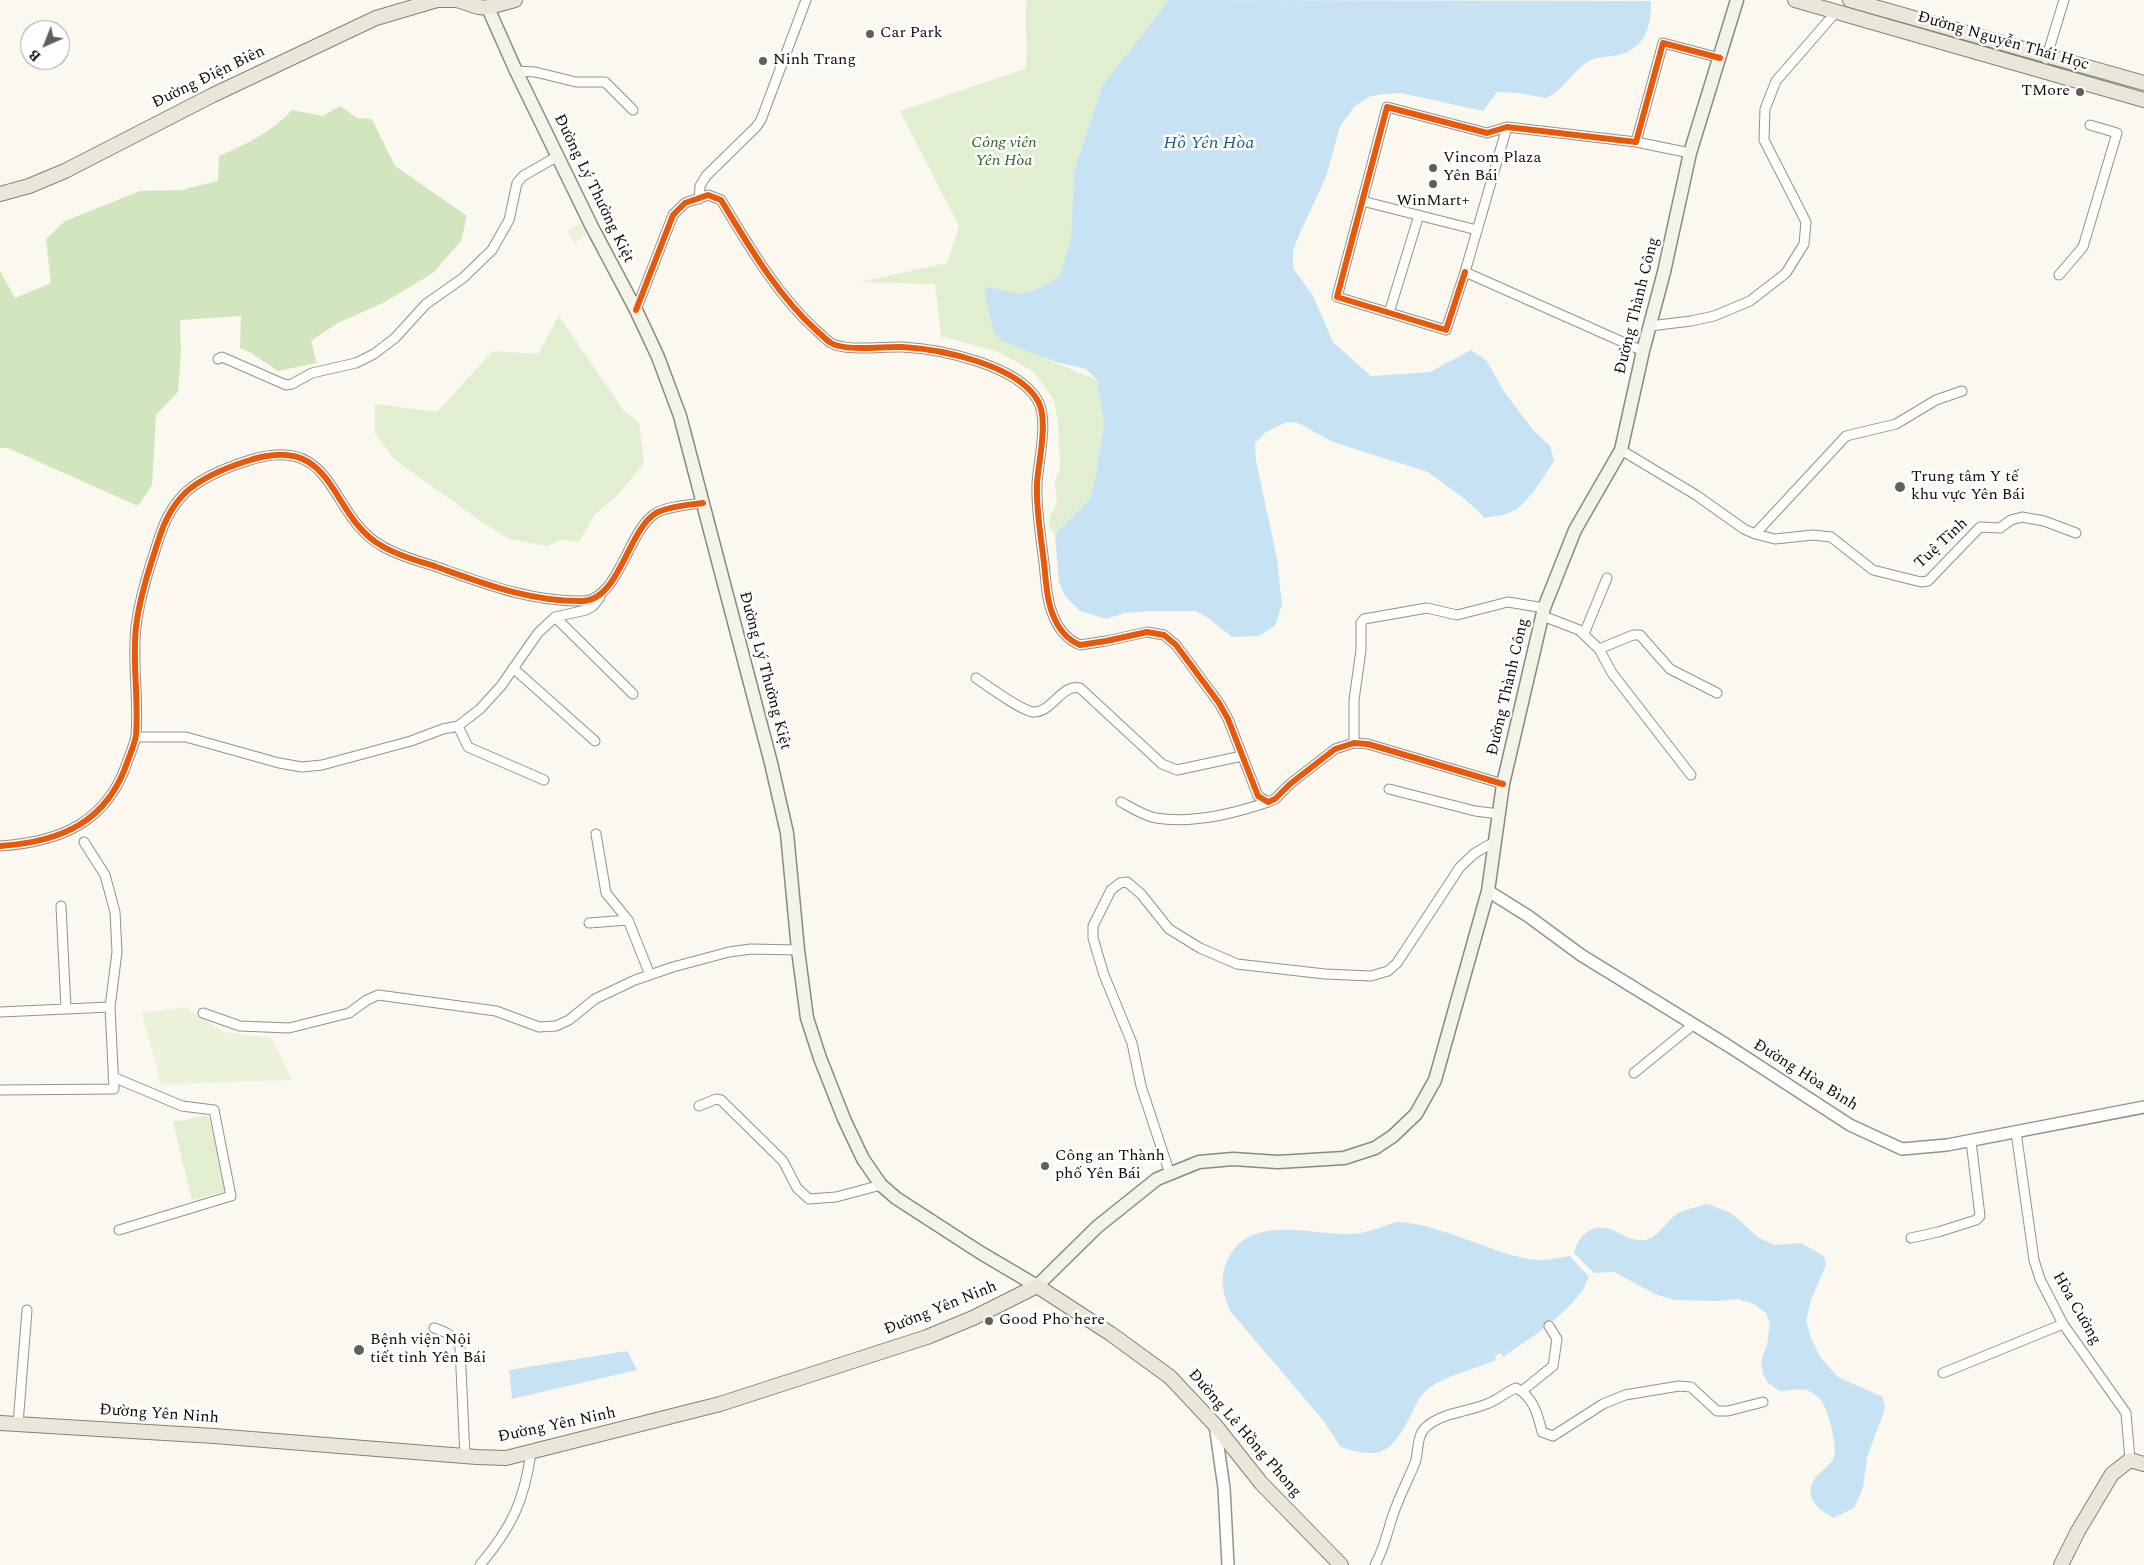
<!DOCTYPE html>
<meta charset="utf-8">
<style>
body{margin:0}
#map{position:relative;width:2144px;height:1565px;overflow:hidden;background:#faf8ef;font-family:Spectral,serif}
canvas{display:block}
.north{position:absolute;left:20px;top:20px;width:50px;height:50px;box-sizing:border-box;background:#fff;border:1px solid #9e9e9e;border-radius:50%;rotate:224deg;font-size:14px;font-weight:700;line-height:20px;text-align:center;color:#0c0c0c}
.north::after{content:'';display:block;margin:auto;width:18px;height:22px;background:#5f5f5b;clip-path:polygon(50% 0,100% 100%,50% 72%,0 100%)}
</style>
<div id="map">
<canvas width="2144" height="1565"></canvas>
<div class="north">B</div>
</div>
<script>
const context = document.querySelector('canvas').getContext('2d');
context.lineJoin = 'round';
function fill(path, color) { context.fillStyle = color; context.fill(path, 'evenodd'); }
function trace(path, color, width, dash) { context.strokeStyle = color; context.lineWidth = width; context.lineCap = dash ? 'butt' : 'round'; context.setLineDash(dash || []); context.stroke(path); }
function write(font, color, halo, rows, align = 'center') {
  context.font = font + ' Spectral,serif'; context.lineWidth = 5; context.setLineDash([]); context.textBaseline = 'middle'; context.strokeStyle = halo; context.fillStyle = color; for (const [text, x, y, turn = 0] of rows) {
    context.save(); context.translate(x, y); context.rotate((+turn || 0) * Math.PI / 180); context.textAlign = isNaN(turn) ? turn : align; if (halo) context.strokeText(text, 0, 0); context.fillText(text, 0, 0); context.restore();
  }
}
const green = new Path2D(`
 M 1027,0 L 1169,0 L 1102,86 L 1074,171 L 1071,238 L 1060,276 C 1027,295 1030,298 991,287 L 1059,362 L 1041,357 L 1097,380 L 1104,424 L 1095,480 L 1089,500 L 1055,534 L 1049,528 L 1050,516 L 1057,504 L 1055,481 L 1060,468 L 1058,421 L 1054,400 L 1035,373 L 1015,361 L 995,351 L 941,336 L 935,284 L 860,282 L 947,263 L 959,226 L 900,111 L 1025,69 C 1030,46 1023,23 1027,0 Z
 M 559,316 L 623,410 L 639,423 L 644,463 L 617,496 L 595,514 L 579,542 L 560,540 L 547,546 L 509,539 L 482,522 L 394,459 L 375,433 L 375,404 L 437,412 L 493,351 L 538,354 Z
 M 206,1116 L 209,1118 L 227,1191 L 192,1200 L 173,1122 Z`);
const forest = new Path2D(`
 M 340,106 L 357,118 L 372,119 L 395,166 L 467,216 L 461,241 L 433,273 L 383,303 L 338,323 L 311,341 L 317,363 L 278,371 L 251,353 L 240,348 L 241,316 L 180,320 L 181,352 L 178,392 L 156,415 L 152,485 L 138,506 L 8,448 L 0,448 L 0,271 L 15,298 L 51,283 L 46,239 L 65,221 L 140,191 L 181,190 L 218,181 L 219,156 C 247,144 272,132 292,110 L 323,116 Z`);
const pitch = new Path2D(`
 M 581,223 L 587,235 L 574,243 L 567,231 Z
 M 186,1007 L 223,1032 L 272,1038 L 292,1080 L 161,1084 L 142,1013 Z`);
const water = new Path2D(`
 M 1169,0 L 1651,1 C 1651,23 1648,43 1625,53 C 1613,58 1598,55 1587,62 C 1571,73 1566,88 1546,98 L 1519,93 L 1497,92 L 1483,111 L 1401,93 L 1384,94 L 1371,96 L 1355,106 L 1340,126 L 1326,177 L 1299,235 L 1293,251 L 1293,268 L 1313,296 L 1333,342 L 1371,376 L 1430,372 L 1471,350 L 1486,360 L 1505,393 L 1534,431 L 1550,446 L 1554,461 C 1543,477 1533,496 1518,508 C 1510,515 1495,516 1485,518 L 1466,500 L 1428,472 L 1333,442 L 1298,423 L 1287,422 L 1266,432 L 1255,443 L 1256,461 L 1277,558 L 1282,605 L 1275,626 L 1258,636 L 1232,637 L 1208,618 L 1196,611 L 1149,611 L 1125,613 L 1106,619 L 1080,611 L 1065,596 L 1059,582 L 1055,534 L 1089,500 L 1095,480 L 1104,424 L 1097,380 L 1086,369 L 1056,362 L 1000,340 L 993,329 L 984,291 L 991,287 C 1029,298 1027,295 1060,276 L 1071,238 L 1074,171 L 1102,86 Z
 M 1707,1204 L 1731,1213 L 1759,1238 L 1775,1245 L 1801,1243 L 1824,1256 L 1826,1265 L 1811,1300 L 1806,1321 L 1811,1338 L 1820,1357 L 1838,1377 L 1883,1397 L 1885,1409 L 1867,1457 L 1863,1488 L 1854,1508 L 1834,1518 C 1820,1511 1803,1498 1814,1480 C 1819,1471 1830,1467 1834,1457 C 1838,1446 1828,1411 1822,1402 C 1819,1397 1812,1392 1807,1390 C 1800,1388 1788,1391 1780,1391 L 1768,1383 L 1763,1374 L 1761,1361 L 1767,1345 L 1770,1324 L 1766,1313 L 1754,1304 L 1738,1299 L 1719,1301 L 1674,1300 L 1655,1294 L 1614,1272 L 1594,1273 L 1574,1253 C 1577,1243 1580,1236 1589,1231 C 1611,1219 1623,1243 1644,1240 C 1659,1238 1666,1221 1677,1214 C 1686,1209 1697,1207 1707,1204 Z
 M 1396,1222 C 1439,1223 1485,1251 1529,1259 C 1543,1262 1557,1258 1570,1256 L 1589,1277 C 1586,1281 1585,1287 1582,1291 C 1562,1318 1531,1338 1503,1357 L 1501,1353 L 1495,1356 L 1496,1360 C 1474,1370 1439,1376 1423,1394 C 1418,1399 1415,1407 1412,1413 C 1392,1451 1384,1461 1341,1447 L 1322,1419 L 1231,1312 C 1223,1295 1219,1279 1227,1261 C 1249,1212 1312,1236 1352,1234 C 1367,1233 1382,1227 1396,1222 Z
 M 627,1351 L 637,1370 L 512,1399 L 509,1370 Z`);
const minor = new Path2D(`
 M 2046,59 L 2064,0
 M 516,71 L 535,72 L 576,82 L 605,82 L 633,110
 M 1507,127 L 1465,272 L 1643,351
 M 1636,142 L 1690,153
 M 699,199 L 700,186 L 706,176 L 756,127 L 761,120 L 806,0
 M 1362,201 L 1477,230
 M 1465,272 L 1446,330 L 1337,297 L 1387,107 L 1487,133 L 1507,127 L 1636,142 L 1663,43 L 1720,58
 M 2059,275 L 2083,247 L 2117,133 L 2090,125
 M 636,310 L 673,215 L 685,203 L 708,195 L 721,200 C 749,246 777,295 817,331 C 821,334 826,340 831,343 C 847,352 884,346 902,347 C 941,349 1018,365 1038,401 C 1049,421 1038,462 1037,484 C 1036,510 1041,537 1044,563 C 1046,579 1046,599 1053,615 C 1058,628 1066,639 1080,645 L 1106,641 L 1147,632 L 1164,635 L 1176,645 L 1219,703 L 1228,719 L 1258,796 L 1268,802 L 1275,799 L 1290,784 L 1335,749 L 1354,743 L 1368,744 L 1503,784
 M 1389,313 L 1419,215
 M 1650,326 L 1691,321 L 1714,316 L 1750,301 L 1786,273 L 1804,244 L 1806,222 L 1764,140 L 1765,109 L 1776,81 L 1836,12
 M 218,359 L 222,357 L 286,385 L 292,384 L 312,373 L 356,363 L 374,354 L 395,338 L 426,304 L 463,278 L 492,250 L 509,220 L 517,183 L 523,176 L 558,156
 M 1621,450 L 1696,495 L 1744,529 L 1755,534 L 1775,539 L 1813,535 L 1831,537 L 1873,570 L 1921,582 L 1928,581 L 1980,527 L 2000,528 L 2011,520 L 2022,517 L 2044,521 L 2076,533
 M 1755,534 L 1846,436 L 1896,424 L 1936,400 L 1962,391
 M 1543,616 L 1579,630 L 1599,649 L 1612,673 L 1691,775
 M 555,617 L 633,694
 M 1584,634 L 1607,578
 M 1599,649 L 1633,635 L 1640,635 L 1670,669 L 1717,693
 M 513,668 L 595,741
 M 976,678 C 988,686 1020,710 1033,712 C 1052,713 1062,683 1080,688 L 1162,764 L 1177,770 L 1242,756
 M 458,726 L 468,747 L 544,780
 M 136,737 L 186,737 L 279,763 L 302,767 L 322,765 L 411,741 L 443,729 L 458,726 L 480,709 L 501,686 L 538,633 L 555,617 L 586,610 L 593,606 L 600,597
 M 1354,743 L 1354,700 L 1361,650 L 1361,623 L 1364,619 L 1427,608 L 1457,615 L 1508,602 L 1544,608
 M 1389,789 L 1475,811 L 1499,814
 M 1121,802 C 1132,808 1144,816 1156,818 C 1193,824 1233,814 1268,802
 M 596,834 L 606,893 L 628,920 L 650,975
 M 0,846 C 61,842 108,822 128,760 C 131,752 135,743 136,735 C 139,699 132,663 136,627 C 139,602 146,578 154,554 C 161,531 167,511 185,493 C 202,477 225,468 247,461 C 337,431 327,515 382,546 C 398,556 419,561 437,567 C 485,584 531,602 583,601 C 619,600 628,530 656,513 C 669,506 689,505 703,503
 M 61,906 L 66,1009
 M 589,923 L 628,920
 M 0,1012 L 110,1007
 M 203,1013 L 240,1026 L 289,1028 L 349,1013 L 367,1000 L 378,995 L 496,1011 L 539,1027 L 556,1026 L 569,1020 L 595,999 L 635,980 L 673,967 L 729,952 L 751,949 L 798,950
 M 1634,1073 L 1694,1024
 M 113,1077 L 182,1106 L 214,1110 L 231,1196 L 119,1230
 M 0,1090 L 114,1089 L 110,1007 L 117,952 L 115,912 L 105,875 L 84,842
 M 699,1106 L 716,1099 L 721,1100 L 783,1161 L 797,1188 L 809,1199 L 836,1197 L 881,1185
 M 2016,1132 L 2034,1260 L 2040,1279 L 2063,1324 L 2126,1413 L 2130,1460
 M 1170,1174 L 1141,1086 L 1132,1043 L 1104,975 L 1093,938 L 1093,926 L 1111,890 L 1120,883 L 1127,882 L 1141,894 L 1169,929 L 1200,948 L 1237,964 L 1325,974 L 1371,976 L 1388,971 L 1397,963 L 1460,867 L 1475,853 L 1496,841
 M 1911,1238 L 1938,1232 L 1976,1220 L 1980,1216 L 1971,1141
 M 434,1328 C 446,1332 454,1335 460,1347 L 465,1456
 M 1943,1373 L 2063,1324
 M 1522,1391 L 1553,1366 L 1557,1339 L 1549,1326
 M 18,1424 L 27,1310
 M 480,1565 C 512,1527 524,1501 531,1453
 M 1375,1565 C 1384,1549 1387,1533 1393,1515 C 1399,1497 1408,1480 1415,1463 C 1419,1452 1416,1436 1426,1427 C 1443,1412 1469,1412 1489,1403 C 1499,1399 1506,1392 1516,1388 C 1533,1396 1538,1415 1542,1432 L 1553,1436 L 1603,1404 L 1625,1395 L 1679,1386 L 1691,1387 L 1717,1411 L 1728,1411 L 1763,1402`);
const tertiary = new Path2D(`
 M 1488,891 L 1528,916 L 1581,955 L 1727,1045 L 1850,1125 L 1902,1149 L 1947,1145 L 2144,1107
 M 1215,1425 L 1224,1488 L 1228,1565`);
const secondary = new Path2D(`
 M 488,8 L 516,71 L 592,227 L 636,310 L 658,357 L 680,416 L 771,763 L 787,833 L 798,950 L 807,1018 L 820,1058 L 844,1119 L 863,1159 L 881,1185 L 896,1198 L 981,1253 L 1037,1286 L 1097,1227 L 1157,1179 L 1199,1162 L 1233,1159 L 1278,1162 L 1344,1158 L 1375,1148 L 1393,1136 L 1416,1114 L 1435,1080 L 1488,891 L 1503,784 L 1544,608 L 1575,530 L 1621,450 L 1643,351 L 1664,272 L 1690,153 L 1737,0`);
const primary = new Path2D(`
 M 440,0 L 457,0 L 478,7
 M 1795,0 L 2144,100
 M 1850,0 L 2144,83
 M 472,3 C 481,10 491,9 500,0
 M 493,6 L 515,0
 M 0,194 L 29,186 L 65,171 L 213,95 L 376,18 L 437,0
 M 0,1423 L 214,1436 L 477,1457 L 506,1458 L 720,1404 L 927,1337 L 973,1318 L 1037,1286 L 1111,1334 L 1170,1377 L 1215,1425 L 1261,1483 L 1341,1565
 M 2061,1565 L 2078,1531 L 2112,1474 L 2130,1460 L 2144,1464`);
const cycleway = new Path2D(`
 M 1465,272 L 1446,330 L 1337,297 L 1387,107 L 1487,133 L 1507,127 L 1636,142 L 1663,43 L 1720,58
 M 636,310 L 673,215 L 685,203 L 708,195 L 721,200 C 749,246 777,295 817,331 C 821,334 826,340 831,343 C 847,352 884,346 902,347 C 941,349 1018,365 1038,401 C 1049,421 1038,462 1037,484 C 1036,510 1041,537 1044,563 C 1046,579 1046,599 1053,615 C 1058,628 1066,639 1080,645 L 1106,641 L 1147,632 L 1164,635 L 1176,645 L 1219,703 L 1228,719 L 1258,796 L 1268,802 L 1275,799 L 1290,784 L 1335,749 L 1354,743 L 1368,744 L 1503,784
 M 0,846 C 61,842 108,822 128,760 C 131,752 135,743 136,735 C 139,699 132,663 136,627 C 139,602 146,578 154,554 C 161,531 167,511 185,493 C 202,477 225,468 247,461 C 337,431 327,515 382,546 C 398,556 419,561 437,567 C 485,584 531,602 583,601 C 619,600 628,530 656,513 C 669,506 689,505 703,503`);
const markers = [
 [870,34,5,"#5f5f5b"],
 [763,61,5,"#5f5f5b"],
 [2080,92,5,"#5f5f5b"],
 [1433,168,5,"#5f5f5b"],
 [1433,184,5,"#5f5f5b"],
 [1900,487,6,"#5f5f5b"],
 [1045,1166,5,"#5f5f5b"],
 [989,1321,5,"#5f5f5b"],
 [359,1350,6,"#5f5f5b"]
];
const poiNames = [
 ["Car Park",880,34],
 ["Ninh Trang",773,61],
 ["TMore",2070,92,"right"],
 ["Vincom Plaza",1443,159],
 ["Yên Bái",1443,177],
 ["WinMart+",1433,202,"center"],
 ["Trung tâm Y tế",1911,478],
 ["khu vực Yên Bái",1911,496],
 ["Công an Thành",1055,1157],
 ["phố Yên Bái",1055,1175],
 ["Good Pho here",999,1321],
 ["Bệnh viện Nội",370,1341],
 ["tiết tỉnh Yên Bái",370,1359]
];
const streetNames = [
 ["Đường Nguyễn Thái Học",2003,42,16],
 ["Đường Điện Biên",209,78,-26],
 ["Đường Lý Thường Kiệt",593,189,64],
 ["Đường Thành Công",1638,306,-76],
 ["Tuệ Tĩnh",1942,544,-43],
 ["Đường Lý Thường Kiệt",764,671,75],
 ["Đường Thành Công",1509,687,-77],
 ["Đường Hòa Bình",1805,1076,32],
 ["Đường Yên Ninh",941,1309,-22],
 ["Hòa Cường",2076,1309,60],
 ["Đường Yên Ninh",159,1415,4],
 ["Đường Yên Ninh",557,1426,-12],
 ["Đường Lê Hồng Phong",1244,1434,49]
];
const parkNames = [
 ["Công viên",1004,144],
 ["Yên Hòa",1004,162]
];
const waterNames = [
 ["Hồ Yên Hòa",1209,144]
];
fill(green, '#e1efd0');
fill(forest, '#d1e6be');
fill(pitch, '#ebf2da');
fill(water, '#c7e2f2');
trace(minor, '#93928e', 11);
trace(tertiary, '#93928e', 14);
trace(secondary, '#8a8985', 15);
trace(primary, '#80807c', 16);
trace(minor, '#fefefd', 9);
trace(tertiary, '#fefefd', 11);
trace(secondary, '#f4f3e8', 12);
trace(primary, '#ebe7d8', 14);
trace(cycleway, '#e8590c', 6);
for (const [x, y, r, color] of markers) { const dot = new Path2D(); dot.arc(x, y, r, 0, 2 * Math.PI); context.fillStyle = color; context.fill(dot); trace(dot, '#fff', 2); }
write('16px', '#0c0c0c', '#fff', poiNames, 'left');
write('16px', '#0c0c0c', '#fff', streetNames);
write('italic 16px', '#29611f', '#fff', parkNames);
write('italic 18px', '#1a5b99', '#fff', waterNames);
</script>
